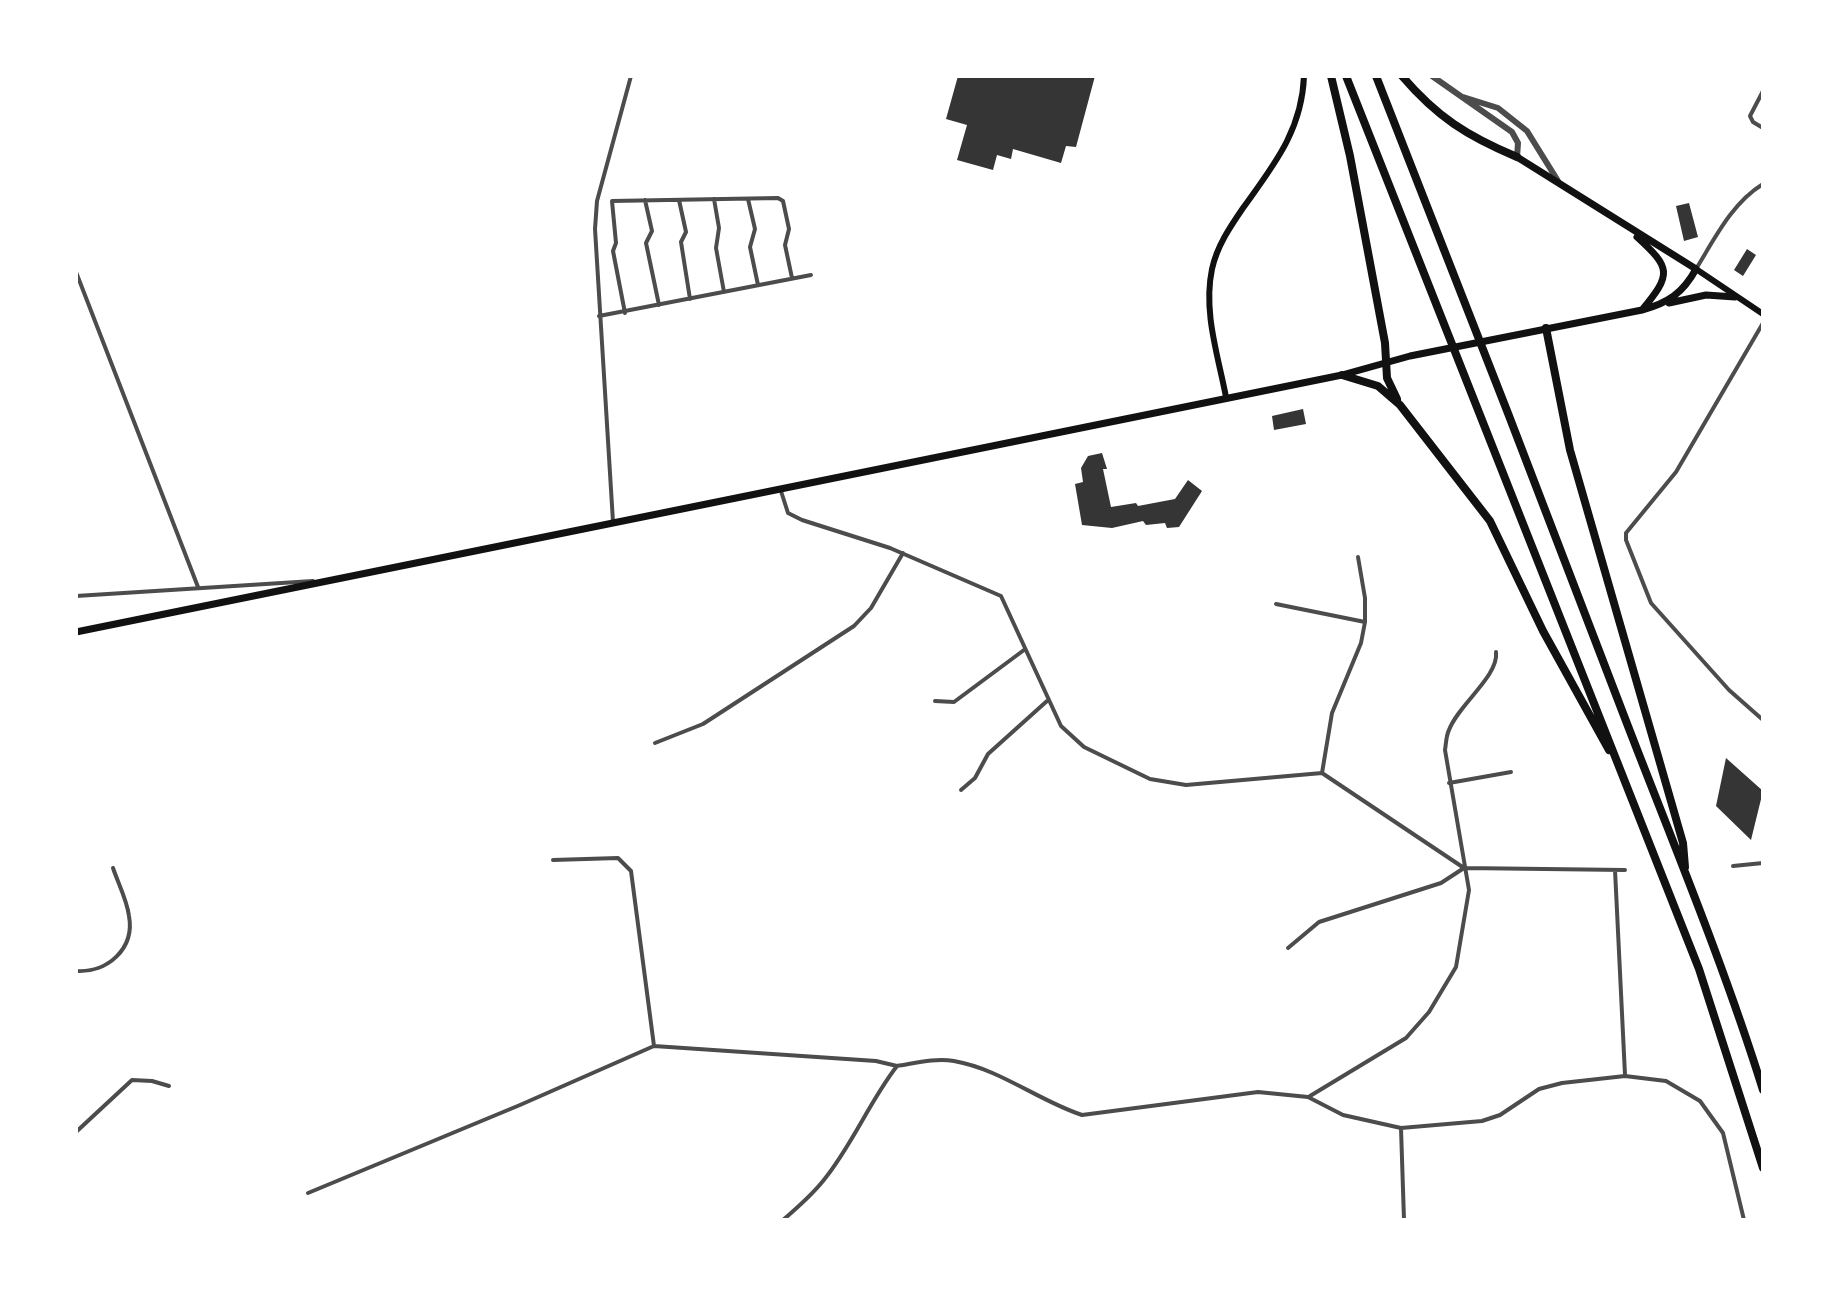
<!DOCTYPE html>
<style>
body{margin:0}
#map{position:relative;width:1839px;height:1296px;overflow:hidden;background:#fff;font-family:Montserrat,sans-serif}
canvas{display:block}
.frame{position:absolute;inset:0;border:78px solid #fff;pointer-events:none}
</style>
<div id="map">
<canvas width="1839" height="1296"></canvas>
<div class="frame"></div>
</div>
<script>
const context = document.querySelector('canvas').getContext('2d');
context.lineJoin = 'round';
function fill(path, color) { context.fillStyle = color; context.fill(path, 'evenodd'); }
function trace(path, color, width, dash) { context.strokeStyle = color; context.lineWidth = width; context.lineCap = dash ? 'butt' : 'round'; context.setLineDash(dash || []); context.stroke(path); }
const building = new Path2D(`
 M 958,76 L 1095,76 L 1076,147 L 1066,146 L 1061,163 L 1013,149 L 1011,159 L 997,155 L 993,170 L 957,160 L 967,125 L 946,119 Z
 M 1689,203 L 1698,237 L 1684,241 L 1676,206 Z
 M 1747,249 L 1756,255 L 1743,276 L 1734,270 Z
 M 1303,409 L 1306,424 L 1274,430 L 1272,416 Z
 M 1102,453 L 1107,469 L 1103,469 L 1111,507 L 1136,503 L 1138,506 L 1175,499 L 1188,480 L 1202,491 L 1179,527 L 1167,528 L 1165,523 L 1146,525 L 1143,521 L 1112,528 L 1082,525 L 1075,484 L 1083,482 L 1081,468 L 1088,456 Z
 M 1726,758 L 1763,791 L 1751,840 L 1716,806 Z`);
const minor = new Path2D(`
 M 1763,91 L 1750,116 L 1753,122 L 1763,128
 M 714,199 L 719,228 L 716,248 L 724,292
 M 748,199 L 755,229 L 750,247 L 758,285
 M 645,200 L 652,231 L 646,243 L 659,305
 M 679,200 L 686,232 L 681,242 L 690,299
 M 1696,269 C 1715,238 1732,203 1763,184
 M 76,272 L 198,587
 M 625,313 L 613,251 L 616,243 L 612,201 L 778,198 L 783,201 L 789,229 L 785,245 L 792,278
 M 599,316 L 811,275
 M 1763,323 L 1676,472 L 1626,533 L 1626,540 L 1651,603 L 1729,690 L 1763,720
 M 780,488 L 788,513 L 802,520 L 890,548 L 1001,596 L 1061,726 L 1084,747 L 1150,779 L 1186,785 L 1322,773 L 1464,868 L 1625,870
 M 613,522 L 595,229 L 597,201 L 631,76
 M 76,596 L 313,581
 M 1276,604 L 1365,622
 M 935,701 L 954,702 L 1024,650
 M 655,743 L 703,724 L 854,626 L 871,608 L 903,553
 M 1322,773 L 1332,713 L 1361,643 L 1365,622 L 1365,598 L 1358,557
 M 1449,783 L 1511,772
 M 961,790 L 975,778 L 988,754 L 1047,701
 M 553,860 L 618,858 L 631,871 L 654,1046
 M 1733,866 L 1763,863
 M 1615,870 L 1625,1075
 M 1288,948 L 1319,922 L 1441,883 L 1464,868
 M 76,971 C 107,973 135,949 129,916 C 127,900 118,883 113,868
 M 1310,1096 L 1406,1038 L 1429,1012 L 1456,967 L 1469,890 L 1445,750 C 1446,744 1446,736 1449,730 C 1458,705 1499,676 1496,652
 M 1401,1128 L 1404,1220
 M 76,1132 L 132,1080 L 152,1081 L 169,1086
 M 308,1193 L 520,1105 L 654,1046 L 876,1061 L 897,1066
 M 783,1220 C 797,1208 811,1196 823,1181 C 852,1146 869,1102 897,1066 C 916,1063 935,1058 954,1061 C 1000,1069 1039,1101 1082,1115 L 1258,1092 L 1308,1097 L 1343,1115 L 1401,1128 L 1482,1121 L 1500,1115 L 1539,1089 L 1562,1083 L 1625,1076 L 1666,1081 L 1700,1101 L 1723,1133 L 1744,1220`);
const tertiary = new Path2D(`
 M 1432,76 L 1512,132 L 1518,143 L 1517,157
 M 1463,97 L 1498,108 L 1527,131 L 1558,181`);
const secondary = new Path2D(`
 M 1696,269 L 1763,314
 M 1226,397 C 1218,355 1203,312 1212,269 C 1217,246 1230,227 1243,208 C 1273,166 1302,131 1304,76`);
const primary = new Path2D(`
 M 1637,237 C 1671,268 1672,274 1642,310
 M 1669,303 L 1706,295 L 1735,297
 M 76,632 L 1342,375 L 1410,356 L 1642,310 C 1668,303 1683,293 1696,269 L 1517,157`);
const motorway = new Path2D(`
 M 1331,76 L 1350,156 L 1385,343 L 1387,378 L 1397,399
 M 1346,76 L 1699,969 L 1763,1168
 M 1376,76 C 1461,291 1544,505 1626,721 C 1673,843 1724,965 1763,1090
 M 1402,76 C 1437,117 1467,136 1517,157
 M 1546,328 L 1570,450 L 1683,843 L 1685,867
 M 1342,375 L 1378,386 L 1400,405 L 1490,521 L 1543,631 L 1609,750`);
fill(building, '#353535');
trace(minor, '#4c4c4c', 4);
trace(tertiary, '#4c4c4c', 6);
trace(secondary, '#111', 6);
trace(primary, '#111', 7);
trace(motorway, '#111', 8);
</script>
